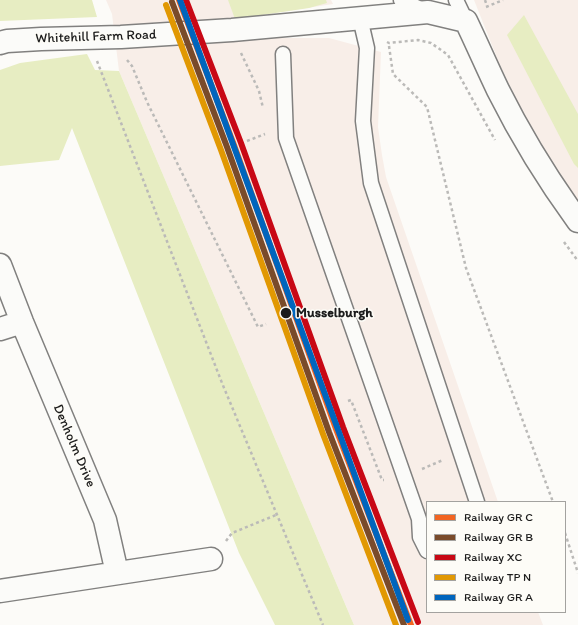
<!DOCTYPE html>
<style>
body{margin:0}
#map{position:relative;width:578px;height:625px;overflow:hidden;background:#fcfbf8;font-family:Itim,sans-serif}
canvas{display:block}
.legend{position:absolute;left:426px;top:501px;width:140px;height:112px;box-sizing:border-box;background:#fdfcf7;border:1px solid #a3a29f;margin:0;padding:5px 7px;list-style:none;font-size:12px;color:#1c1c1c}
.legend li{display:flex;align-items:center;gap:8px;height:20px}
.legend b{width:20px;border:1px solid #a3a29f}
</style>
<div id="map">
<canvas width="578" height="625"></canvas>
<ul class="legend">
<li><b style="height:5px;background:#f26522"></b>Railway GR C</li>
<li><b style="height:5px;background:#7a4b2a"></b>Railway GR B</li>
<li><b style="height:5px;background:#c80815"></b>Railway XC</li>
<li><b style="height:5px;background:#e19803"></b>Railway TP N</li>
<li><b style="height:5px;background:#0065bd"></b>Railway GR A</li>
</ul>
</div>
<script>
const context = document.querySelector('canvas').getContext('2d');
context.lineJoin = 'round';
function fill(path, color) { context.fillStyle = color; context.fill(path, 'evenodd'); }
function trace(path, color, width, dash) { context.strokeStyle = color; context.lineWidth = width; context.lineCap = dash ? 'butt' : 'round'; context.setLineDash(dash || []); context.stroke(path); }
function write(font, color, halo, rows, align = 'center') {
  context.font = font + ' Itim,sans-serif'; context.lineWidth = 3; context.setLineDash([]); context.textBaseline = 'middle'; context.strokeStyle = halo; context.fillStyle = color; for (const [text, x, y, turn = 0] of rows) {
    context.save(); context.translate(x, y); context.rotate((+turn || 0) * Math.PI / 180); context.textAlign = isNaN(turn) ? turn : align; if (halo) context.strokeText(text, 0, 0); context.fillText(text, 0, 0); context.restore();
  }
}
const built = new Path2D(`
 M 106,0 L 331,0 L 333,4 L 235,19 L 242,38 L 329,38 L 381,52 L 378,127 L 382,155 L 386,177 L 498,502 L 427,502 L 427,612 L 538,612 L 543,625 L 354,625 L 119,71 L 112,14 Z
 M 474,0 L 578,0 L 578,200 L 550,170 L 499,63 Z`);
const green = new Path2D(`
 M 0,0 L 92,0 L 97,17 L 0,21 Z
 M 228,0 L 326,0 L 327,3 L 309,8 L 235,19 Z
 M 524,15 L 578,114 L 578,168 L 574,164 L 507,35 Z
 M 87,54 L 95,70 L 119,71 L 354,625 L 275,625 L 239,553 L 72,128 L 59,160 L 0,166 L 0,70 L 20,63 Z`);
const path = new Path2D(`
 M 485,0 L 487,6
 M 486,7 L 503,0
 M 387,42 L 389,43 L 418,40 L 431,43 L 448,55 L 495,140
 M 389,46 L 393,74 L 427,107 L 466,268 L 553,502
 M 241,53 L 259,91 L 263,108
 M 127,60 L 132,66 L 147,102 L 258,327 L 266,324
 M 97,61 L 222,383 L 323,625
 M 247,141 L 265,134
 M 564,242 L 578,261
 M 348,401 L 351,400 L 382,480 L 384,480
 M 422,469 L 443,460
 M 565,533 L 578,573
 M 226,541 L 232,533 L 276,515`);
const lane = new Path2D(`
 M 401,0 L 425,11
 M 456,0 L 466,21
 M 360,18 L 367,48 L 363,121 L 371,183 L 477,502
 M 283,54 L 286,138 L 419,519 L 420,537 L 427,551`);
const street = new Path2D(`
 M 0,265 L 22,322 L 105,520 L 117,573
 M 0,329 L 22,322
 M 0,591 L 211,559`);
const secondary = new Path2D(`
 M 0,43 L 7,41 L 41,39 L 121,37 L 232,30 L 428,12 L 466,21 C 477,44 487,67 498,90 C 521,136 548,180 578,221`);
const rail1 = new Path2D(`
 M 179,0 L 234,145 L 336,429 L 411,625`);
const rail2 = new Path2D(`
 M 172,2 L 227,147 L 329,432 L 404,625`);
const rail3 = new Path2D(`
 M 186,0 L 241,143 L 343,427 L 418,622`);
const rail4 = new Path2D(`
 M 166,5 L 221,150 L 323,434 L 396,625`);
const rail5 = new Path2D(`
 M 180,0 L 408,620`);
const markers = [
 [286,313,6,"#1c1c1c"]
];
const streetNames = [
 ["Whitehill Farm Road",96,37,-2],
 ["Denholm Drive",74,446,67]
];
const stopNames = [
 ["Musselburgh",296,313]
];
fill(built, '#f8eee8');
fill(green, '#e7edc2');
trace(lane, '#81807f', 17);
trace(street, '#81807f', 25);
trace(secondary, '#81807f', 25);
trace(path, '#bbbab8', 2.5, [3, 3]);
trace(lane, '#fbfbf9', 14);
trace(street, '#fbfbf9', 22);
trace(secondary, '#fbfbf9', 22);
trace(rail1, '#f26522', 6);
trace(rail2, '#7a4b2a', 6);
trace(rail3, '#c80815', 6);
trace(rail4, '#e19803', 6);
trace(rail5, '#0065bd', 6);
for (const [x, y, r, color] of markers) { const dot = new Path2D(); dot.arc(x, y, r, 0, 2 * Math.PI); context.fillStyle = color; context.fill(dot); trace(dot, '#fdfcf7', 1.5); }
write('14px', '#1c1c1c', '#fdfcf7', streetNames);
write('bold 14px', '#1c1c1c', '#fdfcf7', stopNames, 'left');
</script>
